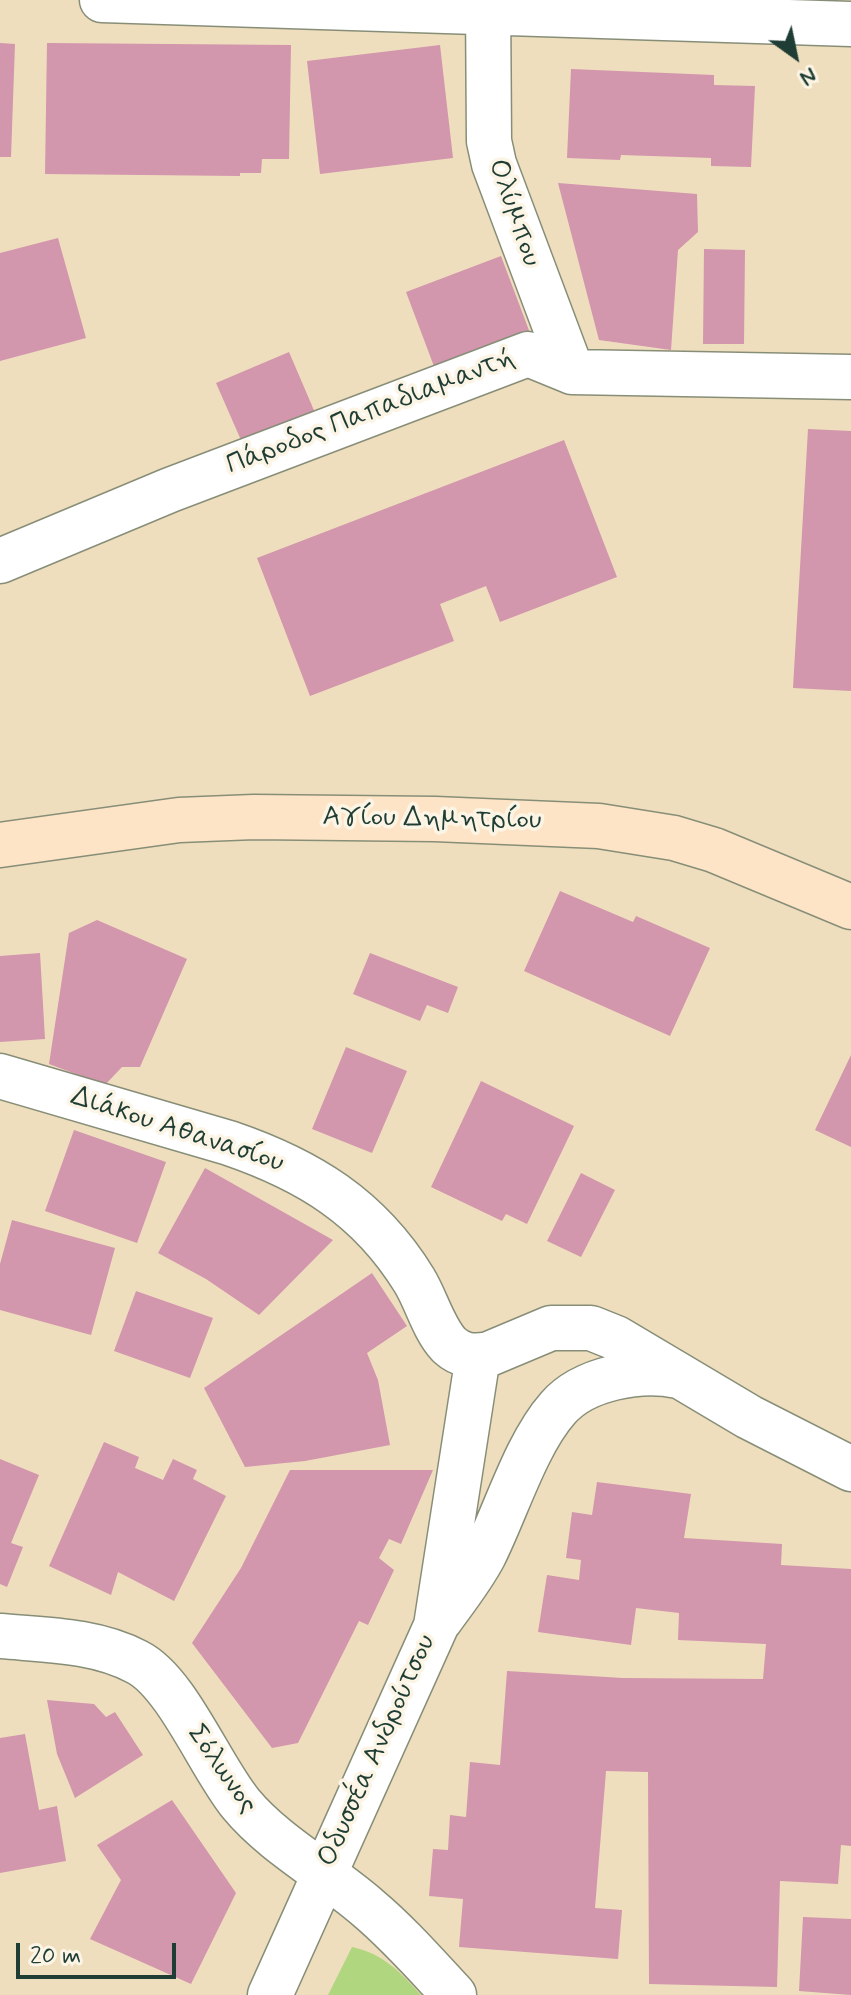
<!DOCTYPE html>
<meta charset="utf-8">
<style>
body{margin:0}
#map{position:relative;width:851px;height:1995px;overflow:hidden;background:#efdebd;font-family:Mynerve,sans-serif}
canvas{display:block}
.north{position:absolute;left:755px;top:16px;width:80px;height:80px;-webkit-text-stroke:6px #fcf5e5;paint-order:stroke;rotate:147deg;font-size:22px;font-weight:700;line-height:32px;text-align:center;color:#1f3d34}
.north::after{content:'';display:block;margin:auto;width:28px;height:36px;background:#1f3d34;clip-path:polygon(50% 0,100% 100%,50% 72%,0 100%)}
.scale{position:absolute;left:16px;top:1943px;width:160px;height:36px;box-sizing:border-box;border:4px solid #1f3d34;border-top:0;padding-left:10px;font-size:24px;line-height:28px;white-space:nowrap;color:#1f3d34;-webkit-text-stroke:6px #fcf5e5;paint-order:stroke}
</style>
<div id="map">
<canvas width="851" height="1995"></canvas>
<div class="north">N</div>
<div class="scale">20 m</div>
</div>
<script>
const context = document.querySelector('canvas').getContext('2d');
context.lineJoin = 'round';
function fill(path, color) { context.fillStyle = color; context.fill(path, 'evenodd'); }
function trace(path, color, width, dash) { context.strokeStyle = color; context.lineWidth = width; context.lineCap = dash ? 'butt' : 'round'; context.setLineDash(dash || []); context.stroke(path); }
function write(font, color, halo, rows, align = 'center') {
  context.font = font + ' Mynerve,sans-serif'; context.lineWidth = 7; context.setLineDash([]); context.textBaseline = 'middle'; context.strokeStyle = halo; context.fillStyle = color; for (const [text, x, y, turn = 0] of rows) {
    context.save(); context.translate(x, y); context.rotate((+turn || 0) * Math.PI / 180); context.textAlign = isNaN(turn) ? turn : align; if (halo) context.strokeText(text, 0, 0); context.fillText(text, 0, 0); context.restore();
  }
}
const green = new Path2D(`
 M 352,1947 C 384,1954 399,1971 421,1995 L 328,1995 Z`);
const building = new Path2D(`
 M 0,43 L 15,44 L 11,157 L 0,157 Z
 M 47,43 L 291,45 L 289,159 L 262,159 L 261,173 L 240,173 L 240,176 L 45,174 Z
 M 440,45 L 453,158 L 320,174 L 307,61 Z
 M 571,69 L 714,75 L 714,85 L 755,86 L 751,167 L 711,166 L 711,158 L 621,155 L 620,160 L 567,158 Z
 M 558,183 L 697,194 L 698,232 L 678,250 L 671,350 L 599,340 Z
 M 58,238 L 86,338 L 0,361 L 0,253 Z
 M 704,249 L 745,250 L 744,344 L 703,344 Z
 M 501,256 L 530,333 L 435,369 L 406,292 Z
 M 289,352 L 316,415 L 244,447 L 216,383 Z
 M 808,429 L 851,431 L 851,691 L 793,688 Z
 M 564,440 L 617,577 L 500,622 L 486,586 L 440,604 L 454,641 L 310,696 L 257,558 Z
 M 560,891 L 633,922 L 636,916 L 710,948 L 670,1036 L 524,971 Z
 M 97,920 L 187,959 L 140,1067 L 122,1067 L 105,1085 L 49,1064 L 69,933 Z
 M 40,953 L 45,1039 L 0,1042 L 0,956 Z
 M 370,953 L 458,987 L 448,1013 L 427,1005 L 420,1021 L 353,994 Z
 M 346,1047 L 407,1071 L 372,1153 L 312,1129 Z
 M 851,1055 L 851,1147 L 815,1130 Z
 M 481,1081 L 574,1126 L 527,1224 L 506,1214 L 502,1221 L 431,1187 Z
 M 74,1130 L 166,1162 L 137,1243 L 45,1211 Z
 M 205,1168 L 333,1240 L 259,1315 L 206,1279 L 158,1253 Z
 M 581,1173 L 615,1190 L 581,1257 L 547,1241 Z
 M 12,1220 L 115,1248 L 91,1335 L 0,1310 L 0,1264 Z
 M 372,1273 L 407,1326 L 367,1353 L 378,1380 L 390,1445 L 305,1461 L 245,1467 L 204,1388 Z
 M 136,1291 L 213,1318 L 190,1378 L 114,1351 Z
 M 104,1442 L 139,1457 L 135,1468 L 163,1480 L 173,1459 L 197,1470 L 193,1479 L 226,1496 L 174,1601 L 118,1572 L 111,1595 L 49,1566 Z
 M 0,1459 L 39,1475 L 11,1543 L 23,1547 L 7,1587 L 0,1584 Z
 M 290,1470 L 433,1470 L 401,1544 L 389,1539 L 379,1558 L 394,1570 L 368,1625 L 359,1621 L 298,1743 L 272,1748 L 192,1643 L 241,1568 Z
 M 597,1482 L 691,1494 L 684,1538 L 782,1544 L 781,1565 L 851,1569 L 851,1846 L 841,1845 L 838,1884 L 780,1881 L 777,1987 L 649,1984 L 648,1772 L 606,1771 L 595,1908 L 622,1910 L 618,1959 L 459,1947 L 463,1899 L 429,1896 L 433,1849 L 448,1850 L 450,1815 L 466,1817 L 470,1762 L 500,1765 L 507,1671 L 623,1678 L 763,1679 L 766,1644 L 678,1640 L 679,1613 L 636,1608 L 631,1645 L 538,1632 L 547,1575 L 579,1580 L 581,1560 L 566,1558 L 572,1512 L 592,1515 Z
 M 47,1700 L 94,1704 L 106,1717 L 115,1712 L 143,1755 L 75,1798 L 57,1754 Z
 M 25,1734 L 39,1810 L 57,1806 L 66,1861 L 0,1873 L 0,1738 Z
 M 172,1800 L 236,1893 L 191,1984 L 90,1939 L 121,1880 L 97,1845 Z
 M 803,1917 L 851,1919 L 851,1995 L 799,1991 Z`);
const street = new Path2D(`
 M 102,0 L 851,24
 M 488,0 L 489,141 L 494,164 L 572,372
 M 0,561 L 170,490 L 528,354 L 572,372 L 851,377
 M 0,1076 L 229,1143 C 308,1170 369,1207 414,1280 C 426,1299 433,1328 449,1345 C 461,1356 473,1357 489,1354 L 551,1328 L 591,1328 L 616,1338 L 749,1417 L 851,1469
 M 440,1620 C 455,1599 472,1578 484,1555 C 506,1511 526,1444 558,1408 C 584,1378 641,1368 678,1376
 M 0,1636 C 46,1640 96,1640 137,1662 C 177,1682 211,1768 241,1804 C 274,1844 328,1873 368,1908 C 399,1934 426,1965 454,1995
 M 270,1995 L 436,1626 L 478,1356`);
const secondary = new Path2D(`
 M 0,845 L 179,820 L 254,817 L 435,819 L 599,826 L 674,838 L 714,850 L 851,907`);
const streetNames = [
 ["Ολύμπου",513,213,71],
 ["Πάροδος Παπαδιαμαντή",371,413,-21],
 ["Αγίου Δημητρίου",432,820,1],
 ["Διάκου Αθανασίου",177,1131,18],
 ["Οδυσσέα Ανδρούτσου",378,1751,-66],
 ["Σόλωνος",221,1770,55]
];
fill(green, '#b0d680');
fill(building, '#d296ad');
trace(street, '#878e78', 47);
trace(secondary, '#878e78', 47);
trace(street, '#fff', 44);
trace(secondary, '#fee4c6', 44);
write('28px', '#1f3d34', '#fcf5e5', streetNames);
</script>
